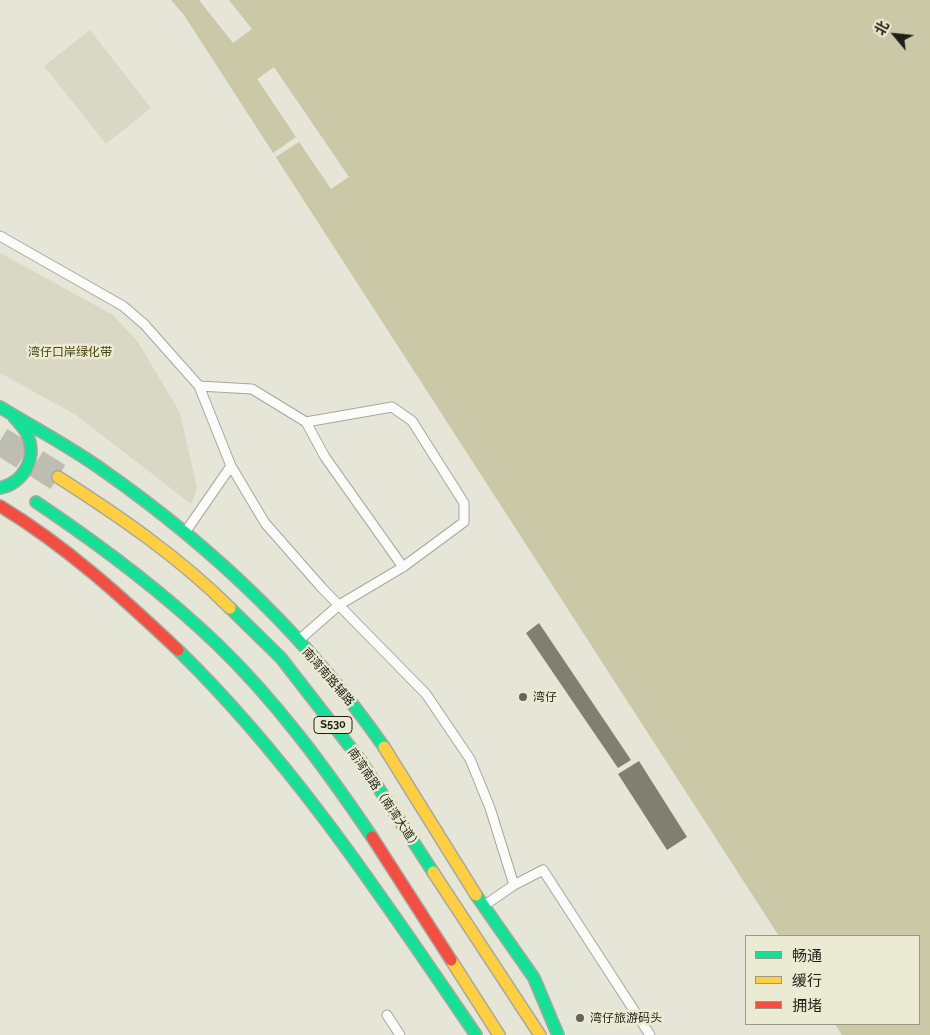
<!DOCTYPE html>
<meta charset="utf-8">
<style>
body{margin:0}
#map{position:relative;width:930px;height:1035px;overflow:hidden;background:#e5e5d8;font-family:Raleway,"Noto Sans SC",sans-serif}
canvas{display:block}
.legend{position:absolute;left:745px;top:935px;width:175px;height:90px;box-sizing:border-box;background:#ebead2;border:1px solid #9a9987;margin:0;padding:6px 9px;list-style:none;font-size:15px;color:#201f17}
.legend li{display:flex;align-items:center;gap:10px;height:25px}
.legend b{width:25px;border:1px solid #9a9987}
.north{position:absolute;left:870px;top:10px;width:50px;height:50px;-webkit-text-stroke:4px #ebead2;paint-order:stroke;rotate:298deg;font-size:14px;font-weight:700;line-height:20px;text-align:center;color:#201f17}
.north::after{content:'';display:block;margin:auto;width:18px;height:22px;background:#201f17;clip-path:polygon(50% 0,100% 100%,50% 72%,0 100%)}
</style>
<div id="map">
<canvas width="930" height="1035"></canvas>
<ul class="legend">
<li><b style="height:6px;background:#16e098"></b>畅通</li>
<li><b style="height:6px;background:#ffcf43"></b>缓行</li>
<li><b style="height:6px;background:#f24e42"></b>拥堵</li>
</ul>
<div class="north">北</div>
</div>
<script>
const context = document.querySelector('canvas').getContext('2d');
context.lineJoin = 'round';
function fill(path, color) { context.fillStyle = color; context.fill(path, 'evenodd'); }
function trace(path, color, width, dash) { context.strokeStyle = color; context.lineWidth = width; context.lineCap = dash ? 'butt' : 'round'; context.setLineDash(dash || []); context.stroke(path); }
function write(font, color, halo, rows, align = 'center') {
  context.font = font + ' Raleway,"Noto Sans SC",sans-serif'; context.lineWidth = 5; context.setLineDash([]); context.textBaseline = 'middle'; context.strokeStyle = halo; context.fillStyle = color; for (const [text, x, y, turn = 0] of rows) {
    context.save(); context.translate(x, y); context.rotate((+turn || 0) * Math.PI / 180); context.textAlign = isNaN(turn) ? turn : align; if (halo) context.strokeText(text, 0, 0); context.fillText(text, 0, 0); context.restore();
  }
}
const green = new Path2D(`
 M 90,30 L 151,108 L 106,144 L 44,66 Z
 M 0,253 L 113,315 L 138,342 L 180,413 L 197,488 L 191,504 L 76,415 L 0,373 Z`);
const water = new Path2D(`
 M 171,0 L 930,0 L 930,1035 L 842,1035 L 835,1024 L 919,1024 L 919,936 L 779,936 L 184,15 Z`);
const pier = new Path2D(`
 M 199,0 L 229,0 L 252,29 L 233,43 Z
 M 274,67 L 349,177 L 331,189 L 299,142 L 276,157 L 273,153 L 296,137 L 257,79 Z`);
const building = new Path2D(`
 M 539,623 L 631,760 L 618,768 L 526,633 Z
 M 639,761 L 687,837 L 667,850 L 618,774 Z`);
const highwayTunnel = new Path2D(`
 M 0,441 L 58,477`);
const lane = new Path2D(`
 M 0,236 L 123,306 L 144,324 L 199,386 L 231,466 L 265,523 L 322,588 L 426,694 L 470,759 L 490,808 L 514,885
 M 199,386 L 252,389 L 306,422 L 325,457 L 403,567
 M 186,531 L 231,466
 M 299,640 L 339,605 L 403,567 L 464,522 L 464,503 L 412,421 L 392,407 L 306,422
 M 485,905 L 514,885 L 543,870 L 650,1035
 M 387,1015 L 400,1035`);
const fast = new Path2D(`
 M 0,407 C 34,428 71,447 104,471 C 211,546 309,639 384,747
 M 0,488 C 23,483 37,459 28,436 C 25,429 19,423 14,417
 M 36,502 C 100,545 162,591 218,645 C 277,702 326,769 372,837
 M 230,608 L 281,658 L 361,761 L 433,872
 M 178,650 C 294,763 385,902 476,1035
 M 476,895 L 534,978 L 558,1035`);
const slow = new Path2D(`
 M 58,477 C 119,516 179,557 230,608
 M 384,747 L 476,895
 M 433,872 L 540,1035
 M 451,960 L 499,1035`);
const jam = new Path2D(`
 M 0,506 C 66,546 122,597 178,650
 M 372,837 L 451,960`);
const markers = [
 [523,697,5,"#65645b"],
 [580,1018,5,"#65645b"]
];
const shields = [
 [333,725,38]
];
const shieldNames = [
 ["S530",333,725]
];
const parkNames = [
 ["湾仔口岸绿化带",70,352]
];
const streetNames = [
 ["南湾南路辅路",328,677,49],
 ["南湾南路（南湾大道）",384,799,56]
];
const poiNames = [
 ["湾仔",533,697],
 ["湾仔旅游码头",590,1018]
];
fill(green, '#d9d8c4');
fill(water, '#cac8a6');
fill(pier, '#e5e5d8');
fill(building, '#807f72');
trace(highwayTunnel, '#bebdb1', 28, [28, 14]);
trace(lane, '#a8a79d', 11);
trace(fast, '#a8a79d', 14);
trace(slow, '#a8a79d', 14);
trace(jam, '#a8a79d', 14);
trace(lane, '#fbfbf9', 9);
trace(fast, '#16e098', 11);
trace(slow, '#ffcf43', 11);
trace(jam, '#f24e42', 11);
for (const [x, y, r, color] of markers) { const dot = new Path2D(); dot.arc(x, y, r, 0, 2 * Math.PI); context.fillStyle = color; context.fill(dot); trace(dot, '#ebead2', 2); }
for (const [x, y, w] of shields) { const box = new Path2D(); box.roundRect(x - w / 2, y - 8.5, w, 17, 4); context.fillStyle = '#ebead2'; context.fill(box); trace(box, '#201f17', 1); }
write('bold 11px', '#201f17', null, shieldNames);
write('12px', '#46410d', '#ebead2', parkNames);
write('12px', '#201f17', '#ebead2', streetNames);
write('12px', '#201f17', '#ebead2', poiNames, 'left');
</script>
